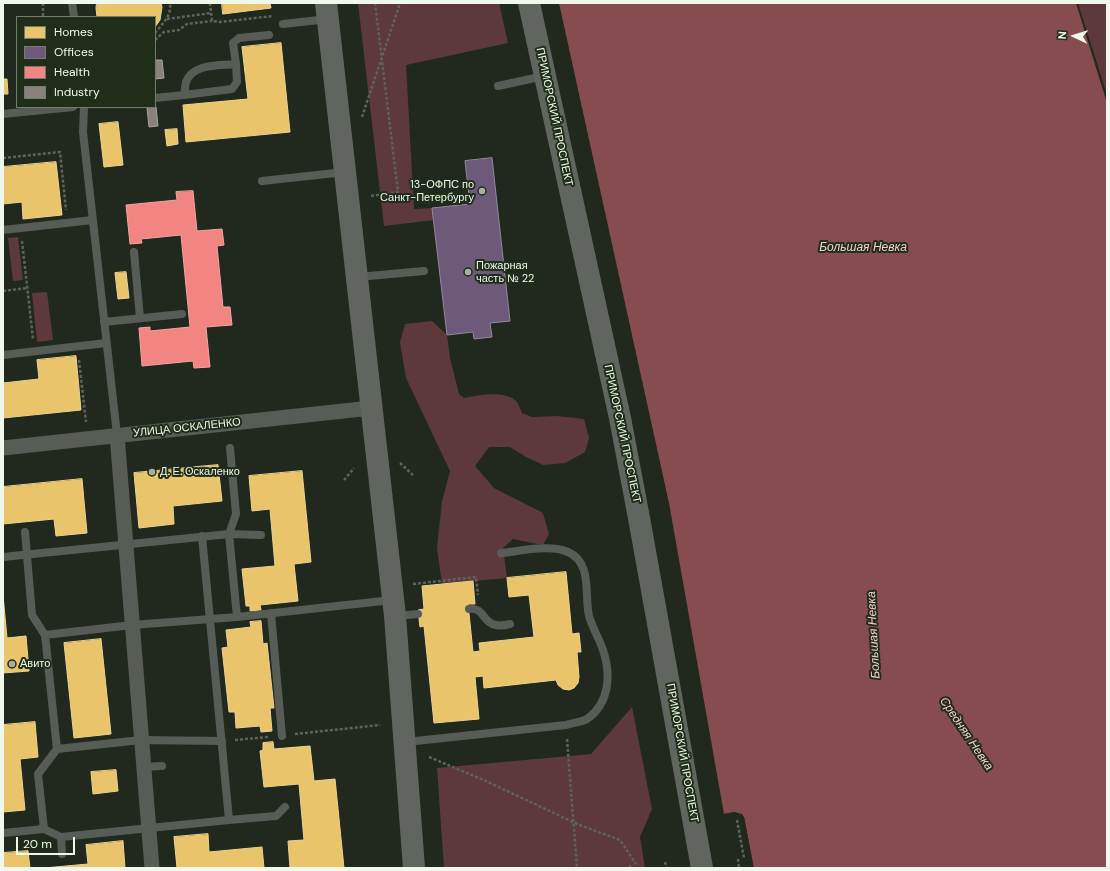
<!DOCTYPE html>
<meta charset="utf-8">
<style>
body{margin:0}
#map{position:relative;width:1110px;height:871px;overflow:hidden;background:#21291e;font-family:"DM Sans",sans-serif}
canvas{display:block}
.frame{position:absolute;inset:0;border:4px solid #eff8eb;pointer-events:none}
.legend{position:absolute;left:16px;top:16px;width:140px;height:92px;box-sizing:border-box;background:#1f2d19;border:1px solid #727e6d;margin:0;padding:5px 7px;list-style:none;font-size:12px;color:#eff8eb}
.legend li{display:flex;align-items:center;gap:8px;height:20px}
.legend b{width:20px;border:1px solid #727e6d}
.north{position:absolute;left:1054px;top:16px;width:40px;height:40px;-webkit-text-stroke:3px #1f2d19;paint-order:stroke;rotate:274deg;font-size:11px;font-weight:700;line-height:16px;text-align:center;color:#eff8eb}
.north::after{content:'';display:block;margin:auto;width:14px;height:18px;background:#eff8eb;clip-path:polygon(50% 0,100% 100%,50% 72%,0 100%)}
.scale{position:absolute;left:16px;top:837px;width:59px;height:18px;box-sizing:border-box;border:2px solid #eff8eb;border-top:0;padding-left:5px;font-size:12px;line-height:14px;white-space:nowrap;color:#eff8eb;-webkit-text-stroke:3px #1f2d19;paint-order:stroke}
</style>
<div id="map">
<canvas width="1110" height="871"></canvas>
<div class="frame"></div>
<ul class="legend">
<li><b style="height:11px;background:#e9c46a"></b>Homes</li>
<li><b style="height:11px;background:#6d597a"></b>Offices</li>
<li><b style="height:11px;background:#f28482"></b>Health</li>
<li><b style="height:11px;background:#8a817c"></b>Industry</li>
</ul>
<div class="north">N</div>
<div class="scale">20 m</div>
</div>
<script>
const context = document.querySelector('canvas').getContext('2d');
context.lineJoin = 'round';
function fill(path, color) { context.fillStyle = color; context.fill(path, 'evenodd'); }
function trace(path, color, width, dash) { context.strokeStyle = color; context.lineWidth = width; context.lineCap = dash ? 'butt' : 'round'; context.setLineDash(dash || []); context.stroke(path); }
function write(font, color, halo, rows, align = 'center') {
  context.font = font + ' "DM Sans",sans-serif'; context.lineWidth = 4; context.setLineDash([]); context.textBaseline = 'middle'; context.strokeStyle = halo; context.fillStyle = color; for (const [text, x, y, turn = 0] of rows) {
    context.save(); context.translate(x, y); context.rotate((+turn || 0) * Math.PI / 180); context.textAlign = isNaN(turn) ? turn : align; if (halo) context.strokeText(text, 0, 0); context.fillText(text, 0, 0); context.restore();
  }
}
const green = new Path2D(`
 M 358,3 L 499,3 L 508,43 L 406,65 L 414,209 L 432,208 L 434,220 L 384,226 Z
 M 1078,3 L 1107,3 L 1107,95 Z
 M 18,237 L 23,280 L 13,281 L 8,238 Z
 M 47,292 L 53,340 L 37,342 L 32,293 Z
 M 432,321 L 447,335 L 450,358 L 459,394 L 464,398 C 478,395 505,390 516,401 C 519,404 520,409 522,413 L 532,417 L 557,416 L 584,419 L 589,438 L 585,452 L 565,463 L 543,465 L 526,457 L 510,447 L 489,447 L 475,466 L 494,488 L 543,513 L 549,534 L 543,545 L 513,539 L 503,548 L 507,578 L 442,584 L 437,548 L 442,501 L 450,471 L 406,378 L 400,342 L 405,324 Z
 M 632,707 L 652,809 L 640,837 L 645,868 L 444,868 L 437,768 L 591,754 Z`);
const water = new Path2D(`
 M 559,3 L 1076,3 L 1107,103 L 1107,868 L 754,868 L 744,817 L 735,812 L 724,814 L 669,503 Z`);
const pier = new Path2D(`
 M 734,812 L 742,814 L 744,817 L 750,849 L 748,849 L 744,826 L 741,815 L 735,814 L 725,816 L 724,814 Z`);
const homes = new Path2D(`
 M 97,3 L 161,3 L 162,7 L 160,20 L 155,27 L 155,17 L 97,17 L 96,8 Z
 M 222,3 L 270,3 L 271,8 L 223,14 Z
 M 281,43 L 290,132 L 186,142 L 183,105 L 248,99 L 242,47 Z
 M 3,79 L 7,79 L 8,94 L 3,94 Z
 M 118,122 L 123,165 L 104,167 L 99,124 Z
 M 177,129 L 178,144 L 167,146 L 165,130 Z
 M 56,162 L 62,215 L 23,219 L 22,202 L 3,204 L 3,167 Z
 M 126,272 L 129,298 L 118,299 L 115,273 Z
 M 76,356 L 81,410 L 3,418 L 3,383 L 39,379 L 37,360 Z
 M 218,465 L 222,501 L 173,506 L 174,524 L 139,528 L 134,473 Z
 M 302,471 L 311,562 L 294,564 L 298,601 L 260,605 L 261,610 L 250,611 L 250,606 L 246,606 L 242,569 L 275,566 L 270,509 L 252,511 L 249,476 Z
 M 82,479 L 87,533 L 56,536 L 54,519 L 3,524 L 3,487 Z
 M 566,572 L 572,634 L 579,633 L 581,652 L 577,652 L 579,677 L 578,683 L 574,688 L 569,690 L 563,689 L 558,685 L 556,680 L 484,688 L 483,676 L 475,677 L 479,719 L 434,723 L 424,626 L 420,627 L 418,610 L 424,609 L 422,586 L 473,581 L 475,604 L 468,604 L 473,652 L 480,651 L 479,643 L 534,637 L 529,595 L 509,597 L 507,578 Z
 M 3,595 L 7,638 L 26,636 L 29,671 L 3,673 Z
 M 261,621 L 263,644 L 267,643 L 274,708 L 270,708 L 272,731 L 261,732 L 260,726 L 236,728 L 235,712 L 229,712 L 222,648 L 228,647 L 226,630 L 251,627 L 250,622 Z
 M 101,639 L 111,734 L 74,738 L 64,643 Z
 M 35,722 L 38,757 L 20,759 L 25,810 L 3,812 L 3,725 Z
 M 273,742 L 274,749 L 310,746 L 314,781 L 335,779 L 344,868 L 290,868 L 288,841 L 304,840 L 299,784 L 264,787 L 260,751 L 263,750 L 263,743 Z
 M 116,770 L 118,791 L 93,794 L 91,772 Z
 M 208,834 L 209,852 L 262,847 L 264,868 L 177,868 L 174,837 Z
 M 123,841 L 125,868 L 44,868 L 88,864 L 86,845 Z
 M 28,851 L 30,868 L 3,868 L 3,853 Z`);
const offices = new Path2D(`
 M 492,158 L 510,321 L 490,323 L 492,337 L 474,339 L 473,332 L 447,335 L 432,208 L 470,204 L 465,161 Z`);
const health = new Path2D(`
 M 193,191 L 197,231 L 222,229 L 224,245 L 217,246 L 223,307 L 230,307 L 232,325 L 206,327 L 210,367 L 194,368 L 193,361 L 142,366 L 139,328 L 150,327 L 150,331 L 190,327 L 181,235 L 141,239 L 142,243 L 130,244 L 126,205 L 177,200 L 176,192 Z`);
const industry = new Path2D(`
 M 155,60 L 162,60 L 164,78 L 155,79 Z
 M 156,107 L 158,126 L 149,127 L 147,108 Z`);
const path = new Path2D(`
 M 43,3 L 43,17
 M 210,3 L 212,21 L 220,22 L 273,16
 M 167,19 L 211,13
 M 155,33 C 162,24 172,16 170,3
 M 155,40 L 164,32 L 179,30 L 187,24 L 212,21
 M 362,117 L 400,3
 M 3,158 L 60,152 L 66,210
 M 371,196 L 398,192 L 375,3
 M 22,241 L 33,339
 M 3,291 L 27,288
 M 79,360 L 86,422
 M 400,463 L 413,475
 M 344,480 L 354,468
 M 413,584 L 476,577 L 478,595
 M 295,734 L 380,725
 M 567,739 L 577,868
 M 235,740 L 268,737
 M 429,757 L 486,781 L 577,824 L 620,840 L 636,864
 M 737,820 L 744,858
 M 738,859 L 739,868
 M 665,862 L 667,868
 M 629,868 L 631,865`);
const service = new Path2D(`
 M 72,3 L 74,17
 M 283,24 L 328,19
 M 498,86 L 544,76
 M 184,95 L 232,89 L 237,82 L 236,64
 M 155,98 L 184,95 C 185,91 185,86 186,82 C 193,63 219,66 236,64 L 233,43 L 239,38 L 269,35
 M 84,107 L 83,132 L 117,435
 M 3,114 L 73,107
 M 262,181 L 345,172
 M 3,230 L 93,220
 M 134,252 L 140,318
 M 358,277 L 424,271
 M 104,322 L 182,314
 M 3,355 L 106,343
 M 230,448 L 236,514 L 229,534 L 261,535
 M 25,532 L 32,615 L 45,635 L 57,749 L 38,774 L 44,829 L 61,837
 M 202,536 L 229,820
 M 3,557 L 229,534 L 237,617
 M 469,609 C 484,607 483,623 496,625 C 500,626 506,625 510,624
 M 271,613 L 282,736
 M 396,616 L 418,614
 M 45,635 L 132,625 L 237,617 L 392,600
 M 406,742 L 566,725 C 572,723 582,722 587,719 C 610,703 611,674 603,650 C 599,638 592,627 589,616 C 584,595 593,563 568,552 C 550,544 521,551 501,553
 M 57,749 L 141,740 L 222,741
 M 144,767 L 162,766
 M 3,833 L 44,829
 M 62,854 L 61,837 L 229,820 L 276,816 L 285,807`);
const minor = new Path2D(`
 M 117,435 L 152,868
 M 3,448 L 371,408`);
const primary = new Path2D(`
 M 326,3 L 395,616 L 414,868
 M 529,3 L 620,418 L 639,518 L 702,868`);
const markers = [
 [482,191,4,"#a7b0a3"],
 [468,272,4,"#a7b0a3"],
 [152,472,4,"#a7b0a3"],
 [12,664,4,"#a7b0a3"]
];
const streetNames = [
 ["ПРИМОРСКИЙ ПРОСПЕКТ",554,117,78],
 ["УЛИЦА ОСКАЛЕНКО",187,428,-6],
 ["ПРИМОРСКИЙ ПРОСПЕКТ",622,434,78],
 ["ПРИМОРСКИЙ ПРОСПЕКТ",682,753,80]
];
const poiNames = [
 ["13-ОФПС по",474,185,"right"],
 ["Санкт-Петербургу",474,198,"right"],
 ["Пожарная",476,266],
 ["часть № 22",476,279],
 ["Д. Е. Оскаленко",160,472],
 ["Авито",20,664]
];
const waterNames = [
 ["Большая Невка",863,248],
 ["Большая Невка",874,635,-93],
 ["Средняя Невка",966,734,56]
];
fill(green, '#5e393b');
fill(water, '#864c50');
fill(pier, '#21291e');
fill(homes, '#e9c46a');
trace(homes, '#ebd491', 1);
fill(offices, '#6d597a');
trace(offices, '#94899c', 1);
fill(health, '#f28482');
trace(health, '#f1a7a2', 1);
fill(industry, '#8a817c');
trace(industry, '#a8a59d', 1);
trace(path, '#5e625c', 2.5, [3, 2]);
trace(service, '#585c57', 8);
trace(minor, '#585c57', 15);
trace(primary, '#61655f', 22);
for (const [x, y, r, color] of markers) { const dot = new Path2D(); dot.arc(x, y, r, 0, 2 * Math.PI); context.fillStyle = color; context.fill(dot); trace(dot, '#1f2d19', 1.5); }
write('11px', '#eff8eb', '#1f2d19', streetNames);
write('11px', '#eff8eb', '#1f2d19', poiNames, 'left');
write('italic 12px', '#f8cfd1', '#1f2d19', waterNames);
</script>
